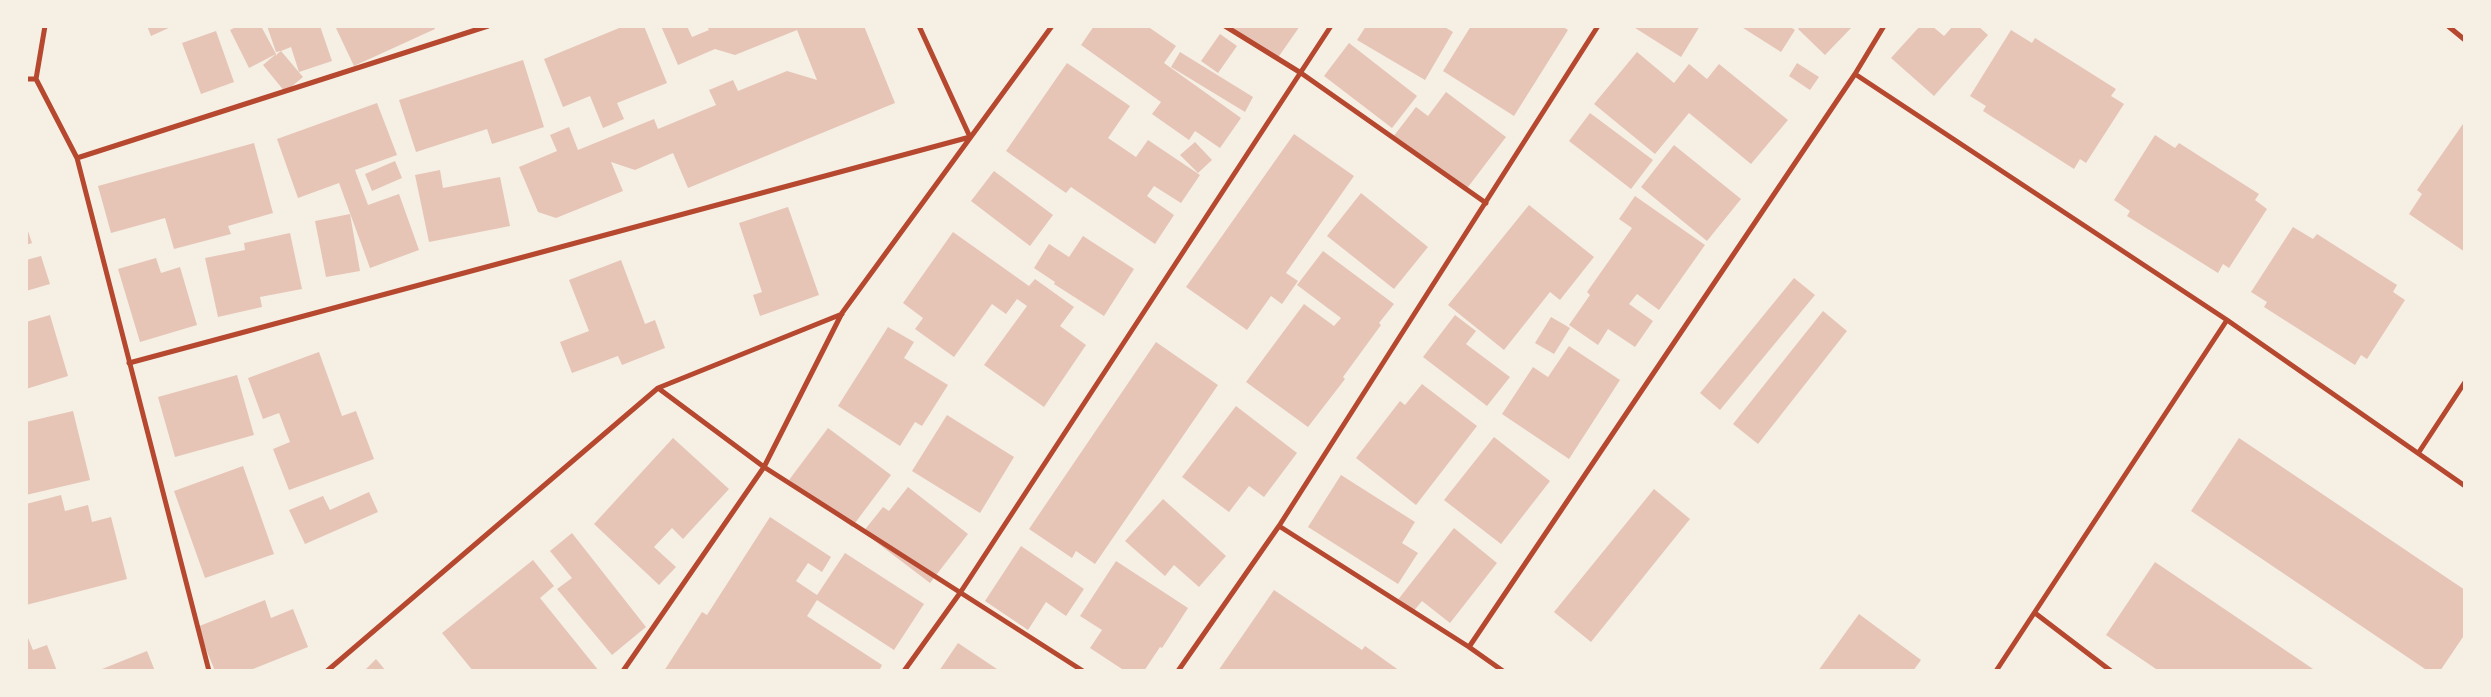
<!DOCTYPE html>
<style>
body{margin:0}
#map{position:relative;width:2491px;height:697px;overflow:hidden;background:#f6efe4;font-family:"PT Sans",sans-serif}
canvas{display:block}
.frame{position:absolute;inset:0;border:28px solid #f6efe4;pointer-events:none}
</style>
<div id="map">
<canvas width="2491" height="697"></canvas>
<div class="frame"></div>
</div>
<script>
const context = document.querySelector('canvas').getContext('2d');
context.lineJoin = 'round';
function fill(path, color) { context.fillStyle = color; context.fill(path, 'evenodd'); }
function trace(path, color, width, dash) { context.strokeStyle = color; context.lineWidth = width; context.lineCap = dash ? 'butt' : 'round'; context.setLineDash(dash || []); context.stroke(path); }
const building = new Path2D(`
 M 147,26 L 173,26 L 151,36 Z
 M 238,26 L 261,26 L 276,54 L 249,68 L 230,30 Z
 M 267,26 L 320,26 L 332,61 L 299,72 L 291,47 L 281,51 L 303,77 L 285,92 L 263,65 L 276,54 L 277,56 L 277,54 L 281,51 L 276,52 Z
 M 335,26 L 434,26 L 435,29 L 354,66 Z
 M 624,26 L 644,26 L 667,83 L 617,103 L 624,119 L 603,128 L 590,96 L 563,107 L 544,59 Z
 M 661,26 L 687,26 L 692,37 L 709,30 L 707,26 L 864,26 L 895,103 L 688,188 L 673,153 L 635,170 L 611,162 L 623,191 L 556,218 L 538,212 L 519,167 L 557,151 L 550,135 L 569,127 L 578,150 L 654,119 L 658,129 L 716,105 L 709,90 L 733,80 L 738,91 L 787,71 L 817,80 L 797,30 L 735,55 L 715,49 L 678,65 Z
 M 1094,26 L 1147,26 L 1176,46 L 1164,63 L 1241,118 L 1220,148 L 1195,131 L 1189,140 L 1152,114 L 1161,102 L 1081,45 Z
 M 1230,26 L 1300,26 L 1277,59 Z
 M 1366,26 L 1443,26 L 1453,32 L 1425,80 L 1357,40 Z
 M 1471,26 L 1562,26 L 1568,30 L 1514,116 L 1443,71 Z
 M 1632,26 L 1700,26 L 1681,57 Z
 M 1740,26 L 1789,26 L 1795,30 L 1781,52 Z
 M 1801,26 L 1853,26 L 1825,55 L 1798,29 Z
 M 1920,26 L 1932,26 L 1944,36 L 1953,26 L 1978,26 L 1988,35 L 1934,96 L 1891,58 Z
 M 2011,30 L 2032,43 L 2035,38 L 2116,89 L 2111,96 L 2124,104 L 2086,163 L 2080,159 L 2074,169 L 1983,111 L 1986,106 L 1970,96 Z
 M 216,31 L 234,82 L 201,94 L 182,43 Z
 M 1220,34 L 1237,46 L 1218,73 L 1201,61 Z
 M 1349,43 L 1417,96 L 1392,128 L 1324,76 Z
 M 1180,52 L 1253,97 L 1245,112 L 1171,67 Z
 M 1637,52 L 1674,83 L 1689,64 L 1707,79 L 1719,64 L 1788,120 L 1751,164 L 1689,113 L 1655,154 L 1594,104 Z
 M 523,60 L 544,127 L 492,144 L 487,129 L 416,152 L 399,100 Z
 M 1067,63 L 1130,106 L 1108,138 L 1136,157 L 1148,140 L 1200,175 L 1181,203 L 1154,186 L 1147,196 L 1174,215 L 1155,244 L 1071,187 L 1066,193 L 1006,151 Z
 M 1797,63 L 1819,77 L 1810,90 L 1789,76 Z
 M 1446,92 L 1506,137 L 1465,191 L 1393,137 L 1416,107 L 1428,116 Z
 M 377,103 L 397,155 L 355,170 L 368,205 L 399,194 L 419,250 L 370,268 L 339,183 L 298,198 L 277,139 Z
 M 1590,113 L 1653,160 L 1631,189 L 1569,141 Z
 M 2465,121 L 2465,252 L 2409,214 L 2422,194 L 2417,190 Z
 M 1294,134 L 1354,176 L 1286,273 L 1298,281 L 1282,304 L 1271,296 L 1247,330 L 1186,287 Z
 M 2155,135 L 2175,148 L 2179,143 L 2259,194 L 2255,200 L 2267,209 L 2229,268 L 2223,264 L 2218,273 L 2127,216 L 2130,211 L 2114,200 Z
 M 1195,142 L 1212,160 L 1198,173 L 1180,155 Z
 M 254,143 L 273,213 L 228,226 L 231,234 L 174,249 L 165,218 L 111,233 L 98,186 Z
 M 1674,145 L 1741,199 L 1707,241 L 1641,187 Z
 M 395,161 L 402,178 L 372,191 L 365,174 Z
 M 440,170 L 443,188 L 500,177 L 510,226 L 429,242 L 415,175 Z
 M 994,171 L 1053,215 L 1030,246 L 971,201 Z
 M 1361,193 L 1428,247 L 1394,289 L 1327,236 Z
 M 1635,196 L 1705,245 L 1659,310 L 1637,294 L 1629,304 L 1653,321 L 1635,347 L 1608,329 L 1598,345 L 1569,325 L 1590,295 L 1587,292 L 1632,228 L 1619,219 Z
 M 1529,205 L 1594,257 L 1560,300 L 1550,292 L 1504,350 L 1448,305 Z
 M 788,207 L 819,295 L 760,316 L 753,295 L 762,292 L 739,223 Z
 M 350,214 L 360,271 L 326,277 L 315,221 Z
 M 26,225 L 32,243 L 26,245 Z
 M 2293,227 L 2313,239 L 2317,234 L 2397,285 L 2393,292 L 2405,300 L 2367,359 L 2361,355 L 2355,365 L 2264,307 L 2267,302 L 2251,292 Z
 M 953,232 L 1029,286 L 1035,279 L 1074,307 L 1060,326 L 1086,345 L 1044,407 L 984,365 L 1027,306 L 1017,299 L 1006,314 L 992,304 L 954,357 L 915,329 L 923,318 L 903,303 Z
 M 290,233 L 302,289 L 260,297 L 262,307 L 218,317 L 205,258 L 245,250 L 244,243 Z
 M 1083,236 L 1134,269 L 1104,316 L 1054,284 L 1055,282 L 1034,268 L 1049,244 L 1069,257 Z
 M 1323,251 L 1394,304 L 1379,323 L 1381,325 L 1343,377 L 1345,379 L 1308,427 L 1246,382 L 1304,304 L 1334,326 L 1341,318 L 1297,285 Z
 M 41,256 L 50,284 L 26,291 L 26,260 Z
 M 156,258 L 161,273 L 180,267 L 197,325 L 140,342 L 118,269 Z
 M 621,260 L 645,324 L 655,320 L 665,348 L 622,365 L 618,356 L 572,373 L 560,342 L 589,331 L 569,280 Z
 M 1794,278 L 1815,295 L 1720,410 L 1700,393 Z
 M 1823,311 L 1847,331 L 1758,444 L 1733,424 Z
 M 50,315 L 68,376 L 26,389 L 26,322 Z
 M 1455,315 L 1476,331 L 1466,344 L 1510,377 L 1487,406 L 1423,357 Z
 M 1551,317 L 1570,328 L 1554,354 L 1535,343 Z
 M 888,327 L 914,342 L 904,358 L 948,385 L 922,426 L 915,422 L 900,446 L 838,406 Z
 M 1156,342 L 1218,385 L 1095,564 L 1076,551 L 1072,558 L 1029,529 Z
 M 1569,346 L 1620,380 L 1569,459 L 1502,414 L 1533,367 L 1548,377 Z
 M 319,352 L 342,416 L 356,411 L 374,459 L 289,490 L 273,449 L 290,442 L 279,413 L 263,419 L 248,378 Z
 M 237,375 L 254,435 L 175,457 L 158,397 Z
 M 1422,384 L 1477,426 L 1416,505 L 1356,458 L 1400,401 L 1405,405 Z
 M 1236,406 L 1297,453 L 1264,497 L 1249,486 L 1229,512 L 1182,477 Z
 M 73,411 L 90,480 L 26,495 L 26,422 Z
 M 947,415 L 1014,457 L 980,513 L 912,471 Z
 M 828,428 L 891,475 L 852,527 L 789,480 Z
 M 1494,437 L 1550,481 L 1501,544 L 1444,500 Z
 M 673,438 L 729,489 L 683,539 L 672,528 L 654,547 L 676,567 L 659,585 L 594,524 Z
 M 2239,438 L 2465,590 L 2465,634 L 2440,671 L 2428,671 L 2191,511 Z
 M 243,466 L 274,554 L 205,578 L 174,491 Z
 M 1341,475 L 1415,522 L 1402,543 L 1418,553 L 1398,584 L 1308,527 Z
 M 908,487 L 968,534 L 930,583 L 863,532 L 883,507 L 889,511 Z
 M 1654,489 L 1690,519 L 1591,642 L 1554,612 Z
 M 369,492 L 378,512 L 305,544 L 289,510 L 323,496 L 330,510 Z
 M 61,495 L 65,511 L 88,505 L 92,522 L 111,517 L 127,579 L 26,605 L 26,504 Z
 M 1163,499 L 1226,556 L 1199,587 L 1174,565 L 1165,576 L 1125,541 Z
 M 770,517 L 831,557 L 822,572 L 808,563 L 796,581 L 817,595 L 845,553 L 924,604 L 894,650 L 817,600 L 807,616 L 882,665 L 879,671 L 664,671 L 702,612 L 707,615 Z
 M 1454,528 L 1497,563 L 1450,623 L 1422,601 L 1412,613 L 1397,601 Z
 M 572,533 L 646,627 L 612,655 L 557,589 L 572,578 L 550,551 Z
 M 1021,546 L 1084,589 L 1066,616 L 1046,602 L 1028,630 L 985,601 Z
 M 533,560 L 554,586 L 540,598 L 599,671 L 473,671 L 442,633 Z
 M 1116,561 L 1188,608 L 1162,648 L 1160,647 L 1144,671 L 1125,671 L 1090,648 L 1102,630 L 1080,616 Z
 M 2155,562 L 2316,671 L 2159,671 L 2106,635 Z
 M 1274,590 L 1362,650 L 1365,646 L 1400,671 L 1218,671 Z
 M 265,600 L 271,618 L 293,609 L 308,647 L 248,671 L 215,671 L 197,627 Z
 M 1859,614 L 1921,660 L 1913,671 L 1818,671 Z
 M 26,633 L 33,650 L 47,645 L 57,671 L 26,671 Z
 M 958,643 L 1000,671 L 939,671 Z
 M 147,651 L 155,671 L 97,671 Z
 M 376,659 L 386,671 L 364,671 Z`);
const minor = new Path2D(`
 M 45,26 L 36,79 L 77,158 L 209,671
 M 1225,26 L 1301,73 L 1486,203
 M 2448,26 L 2465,40
 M 1855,74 L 2227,320 L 2465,486
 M 26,79 L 36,79
 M 77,158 L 488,26
 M 129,363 L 970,137 L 919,26
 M 658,388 L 842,314
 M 2419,452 L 2465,382
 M 1279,526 L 1469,647
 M 2035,613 L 2111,671
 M 327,671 L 658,388 L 764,467 L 1083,671
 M 623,671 L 764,467 L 842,313 L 1052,26
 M 904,671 L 960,593 L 1331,26
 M 1178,671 L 1279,526 L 1598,26
 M 1503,671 L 1469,647 L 1855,74 L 1884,26
 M 1996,671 L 2227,320`);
fill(building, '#e6c5b7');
trace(minor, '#b5482f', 5);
</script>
